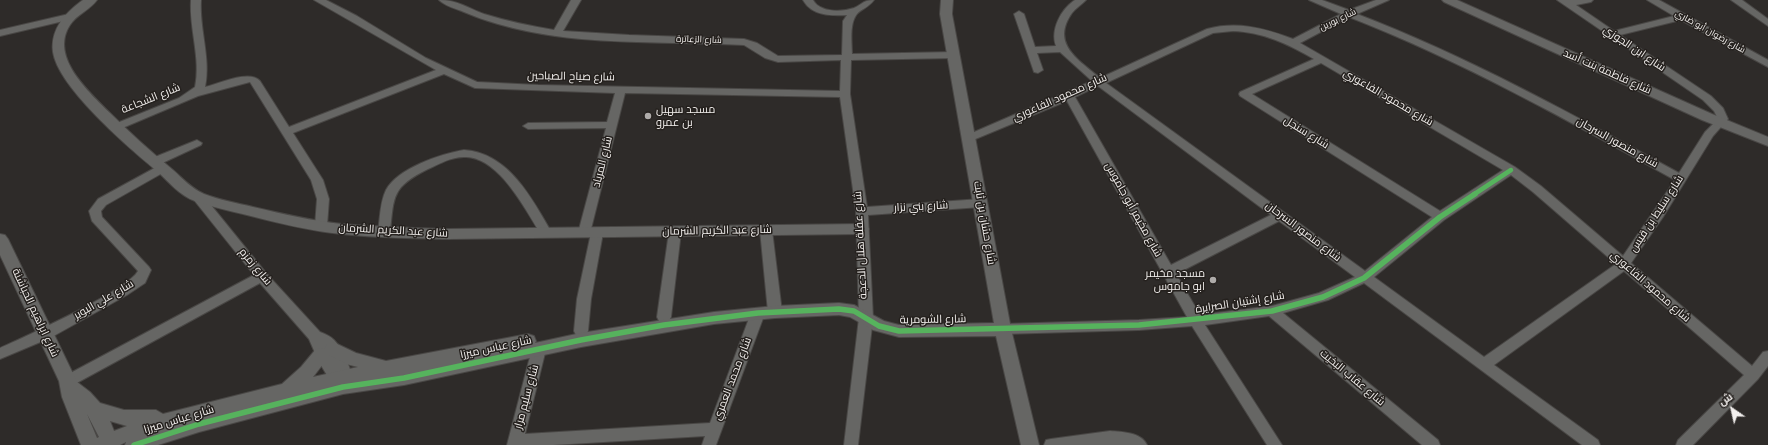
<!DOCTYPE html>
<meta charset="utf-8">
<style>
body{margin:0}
#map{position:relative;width:1768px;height:445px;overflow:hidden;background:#2e2b29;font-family:Poppins,Cairo,sans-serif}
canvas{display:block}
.north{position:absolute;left:1712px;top:389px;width:40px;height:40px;-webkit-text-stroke:3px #25211e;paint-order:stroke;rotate:326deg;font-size:11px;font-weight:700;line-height:16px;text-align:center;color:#f3f0ee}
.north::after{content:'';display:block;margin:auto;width:14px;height:18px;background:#f3f0ee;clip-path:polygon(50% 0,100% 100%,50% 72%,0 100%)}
</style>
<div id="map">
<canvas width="1768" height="445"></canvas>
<div class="north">ش</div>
</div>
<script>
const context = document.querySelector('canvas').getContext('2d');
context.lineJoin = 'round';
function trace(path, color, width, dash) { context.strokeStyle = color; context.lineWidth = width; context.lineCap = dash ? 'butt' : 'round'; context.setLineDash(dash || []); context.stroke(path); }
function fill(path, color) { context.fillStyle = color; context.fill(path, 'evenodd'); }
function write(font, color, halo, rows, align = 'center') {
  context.font = font + ' Poppins,Cairo,sans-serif'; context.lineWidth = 3; context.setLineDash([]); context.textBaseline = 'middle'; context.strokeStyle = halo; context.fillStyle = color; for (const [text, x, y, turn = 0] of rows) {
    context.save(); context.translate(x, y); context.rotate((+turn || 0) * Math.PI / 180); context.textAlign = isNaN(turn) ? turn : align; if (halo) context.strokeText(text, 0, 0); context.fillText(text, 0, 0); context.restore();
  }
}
const minor = new Path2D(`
 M 191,0 L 201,0 C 199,29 211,58 205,87 C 218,84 250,69 260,81 L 289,127 L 436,70 L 314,0 L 326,0 L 357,16 L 426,58 L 477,82 L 538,85 L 840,91 L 841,60 L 778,62 L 765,58 L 744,45 C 651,40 551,49 464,12 C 457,9 445,6 439,0 C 457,0 468,8 484,14 C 507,21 530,26 554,30 L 571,0 L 581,0 L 563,31 L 629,35 L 744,39 L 757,43 L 778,56 L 842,55 L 843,21 L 847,15 C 831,16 812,16 803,0 L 813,0 C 820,13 842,12 854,8 C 863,4 863,0 874,0 C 868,8 861,9 857,14 C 849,24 852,42 852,54 L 954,52 L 959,55 L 954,58 L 851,60 L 850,94 L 867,207 L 981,199 L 987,203 L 981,207 L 868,215 L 873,318 L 858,445 L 844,445 L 859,318 L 856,211 L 840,97 L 625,93 L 590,233 L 588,236 L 580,236 L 578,233 L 606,128 L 528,129 L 523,126 L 528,123 L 607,122 L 615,93 L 475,88 L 444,74 L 293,133 L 323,180 L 329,199 L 327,226 L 325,229 L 317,229 L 315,226 L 317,199 L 311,180 L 250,82 L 198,96 L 120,129 L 116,130 L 111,127 L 112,125 L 179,98 L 195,87 C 201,58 189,29 191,0 Z
 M 1075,0 L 1086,0 C 1081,5 1076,8 1072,13 C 1050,44 1079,60 1100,78 L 1207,29 C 1237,21 1264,28 1293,39 L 1341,14 L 1309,0 L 1322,0 L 1349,10 L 1376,0 L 1389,0 L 1357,14 C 1469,57 1574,115 1679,173 L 1705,132 L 1718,119 L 1714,111 L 1703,100 L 1557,0 L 1593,0 L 1591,2 L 1576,5 L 1614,31 L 1674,16 L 1647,0 L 1659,0 L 1768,60 L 1768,67 L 1681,20 L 1620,35 L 1711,96 L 1723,108 L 1728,119 L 1713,136 L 1663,217 L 1631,263 L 1752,366 L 1763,352 L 1768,351 L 1768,366 L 1758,379 L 1693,445 L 1676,445 L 1678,440 L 1744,375 L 1624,271 L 1494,365 L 1598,440 L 1600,445 L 1582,445 L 1364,283 L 1328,300 L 1283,313 L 1438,440 L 1440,445 L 1422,445 L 1269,316 L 1205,325 L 1282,445 L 1267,445 L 1192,326 L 1139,330 L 1003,334 L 998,333 L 996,329 L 998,325 L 1003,324 L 1139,320 L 1187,317 L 1067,101 L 973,140 L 965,140 L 964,138 L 965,136 L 1092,81 L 1060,52 L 1037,53 L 1043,70 L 1038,73 L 1034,72 L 1014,14 L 1019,11 L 1024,14 L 1035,47 L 1056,46 C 1050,30 1061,9 1075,0 ZM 1349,17 C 1462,61 1569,121 1675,180 L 1623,256 L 1541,186 L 1515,167 L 1300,43 ZM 1233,31 C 1263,32 1288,44 1314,59 L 1240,92 L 1239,94 L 1240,96 L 1432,217 L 1365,271 L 1106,83 L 1213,33 ZM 1321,63 L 1503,170 L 1440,211 L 1252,94 ZM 1098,86 L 1271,215 L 1171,265 L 1075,97 ZM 1511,175 L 1533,192 L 1616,264 L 1484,357 L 1374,277 L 1444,220 ZM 1279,221 L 1355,277 L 1319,293 L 1272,306 L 1200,315 L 1176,274 Z
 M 1731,0 L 1742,0 L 1768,19 L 1768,26 Z
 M 69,14 L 74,17 L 72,19 L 0,36 L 0,30 Z
 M 197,140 L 202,143 L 201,145 L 158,165 L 150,165 L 148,162 L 150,159 Z
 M 464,150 C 509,153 532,199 552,233 L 550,236 L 542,236 C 526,211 500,158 466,157 C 453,156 439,164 428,169 C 392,187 394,195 390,232 L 388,235 L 380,235 L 378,232 C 380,218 380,202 386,190 C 398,168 441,154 464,150 Z
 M 162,164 L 168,168 L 166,171 L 106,205 L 101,211 L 102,217 L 149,267 L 151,270 L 145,283 L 127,295 L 50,338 L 0,359 L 0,348 C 25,337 128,290 138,271 L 92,221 L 89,211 L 98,199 Z
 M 198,193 L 202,194 L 266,273 L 320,332 C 325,334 330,336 334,340 C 343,349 357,378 351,390 L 346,392 L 336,390 L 319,362 L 309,339 L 260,283 L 73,385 L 68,387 L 63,385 L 61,381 L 63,377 L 254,275 L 194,200 L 192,197 L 194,194 Z
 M 766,226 L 770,227 L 772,230 L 782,312 L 780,315 L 775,317 L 770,315 L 768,312 L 760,230 L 762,227 Z
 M 675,228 L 679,229 L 681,232 L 671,317 L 669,321 L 664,322 L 659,321 L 657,317 L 669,232 L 671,229 Z
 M 597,229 L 601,230 L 603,233 L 591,299 L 588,331 L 586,335 L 581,336 L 576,335 L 574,331 L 577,299 L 591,233 L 593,230 Z
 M 758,308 L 763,309 L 765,313 L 716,445 L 702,445 L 705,436 L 553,445 L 507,445 L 532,349 L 534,345 L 539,344 L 544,345 L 546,349 L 525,434 L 710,423 L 751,313 L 753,309 Z
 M 1110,431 C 1122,432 1141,432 1147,445 L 1044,445 L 1046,440 L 1051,439 Z`);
const tertiary = new Path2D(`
 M 83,0 L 97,0 C 90,10 77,14 70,25 C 49,57 89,92 110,113 C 130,133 151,152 173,170 C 182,178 192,189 204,194 C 219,200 237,203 253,207 C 283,214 313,221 342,224 C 377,227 413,228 448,229 L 861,224 L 866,225 L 869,229 L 866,233 L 861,234 L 448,239 C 413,238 377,238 342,234 C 310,231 278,223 247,215 C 230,211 212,207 195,201 C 180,196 168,181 157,171 C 129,148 58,87 53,52 C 50,29 66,12 83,0 Z
 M 941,0 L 953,0 L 952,14 L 1011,329 L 1039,445 L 1021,445 L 996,336 L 899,337 L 873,330 L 850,317 L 839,315 L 775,318 L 714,324 L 581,347 L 404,385 L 343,394 L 199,432 L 158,445 L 125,445 L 126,442 L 120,445 L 81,445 L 62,397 L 59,381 L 0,255 L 0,234 L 5,235 L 8,239 L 77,382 L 90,392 L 100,403 L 124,410 L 156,410 L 163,414 L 282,384 L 301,367 L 316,349 L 325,348 L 327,344 L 333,342 L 356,353 L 386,361 L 528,334 L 534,336 L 536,341 L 535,343 L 581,333 L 714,312 L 775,306 L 839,303 L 854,305 L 884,321 L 899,325 L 994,323 L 940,14 ZM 330,355 L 346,364 L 358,367 L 313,377 ZM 87,414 L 99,437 L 97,438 ZM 110,421 L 127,426 L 114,431 Z
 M 1442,0 L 1457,0 L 1712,114 L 1768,137 L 1768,146 L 1702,120 L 1444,2 Z`);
const cyclewayFar1 = new Path2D(`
 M 1473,195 L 1511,170`);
const cycleway = new Path2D(`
 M 134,445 L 199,424 L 343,387 L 404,378 L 581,340 L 664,325 L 758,313 L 839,309 L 854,311 L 879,326 L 899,331 L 1139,325 L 1272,311 L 1323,297 L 1364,278 L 1440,217 L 1475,194`);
const markers = [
 [648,116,4,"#aeaba9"],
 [1213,280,4,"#aeaba9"]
];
const farStreetnames = [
 ["شارع بورين",1338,20,-26],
 ["شارع رضوان أبو ضاري",1710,32,29],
 ["شارع الزعاترة",699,40,2]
];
const streetNames = [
 ["شارع ابن الجوزي",1634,49,34],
 ["شارع فاطمة بنت أسد",1607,72,24],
 ["شارع صياح الصباحين",571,77,1],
 ["شارع محمود الفاعوري",1060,98,-24],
 ["شارع محمود الفاعوري",1388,98,30],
 ["شارع الشجاعة",151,99,-22],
 ["شارع سنجل",1306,133,32],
 ["شارع منصور السرحان",1617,143,29],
 ["شارع المرباد",603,162,-76],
 ["شارع بني نزار",921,207,-3],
 ["شارع مخيمر أبو جاموس",1133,210,61],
 ["شارع سليط بن قيس",1657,214,-57],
 ["شارع حسّان بن ثابت",984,223,80],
 ["شارع عبد الكريم الشرمان",393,231,3],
 ["شارع عبد الكريم الشرمان",717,231,-1],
 ["شارع منصور السرحان",1303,232,37],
 ["شارع عقلة هلال الدعجة",861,245,-93],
 ["شارع زمزم",255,267,50],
 ["شارع محمود الفاعوري",1650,287,41],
 ["شارع علي البوير",104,300,-30],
 ["شارع إشتيان الصرايرة",1240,303,-9],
 ["شارع ابراهيم الحباشنة",35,313,65],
 ["شارع الشومرية",933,320,-1],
 ["شارع عباس ميرزا",496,348,-12],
 ["شارع عقاب البخيت",1352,378,40],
 ["شارع محمد العمري",733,379,-69],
 ["شارع سليم مرار",527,397,-75],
 ["شارع عباس ميرزا",179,420,-17]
];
const poiNames = [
 ["مسجد سهيل",656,110],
 ["بن عمرو",656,123],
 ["مسجد مخيمر",1205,274,"right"],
 ["ابو جاموس",1205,287,"right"]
];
trace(minor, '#494745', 2);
trace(tertiary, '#494745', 2);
fill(minor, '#666664');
fill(tertiary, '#666664');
trace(cyclewayFar1, '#56b35d', 4.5);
trace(cycleway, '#56b35d', 5.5);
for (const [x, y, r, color] of markers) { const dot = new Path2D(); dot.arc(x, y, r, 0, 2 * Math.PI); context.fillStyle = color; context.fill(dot); trace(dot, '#25211e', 1.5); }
write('9px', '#f3f0ee', '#25211e', farStreetnames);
write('11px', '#f3f0ee', '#25211e', streetNames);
write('11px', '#f3f0ee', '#25211e', poiNames, 'left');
</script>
